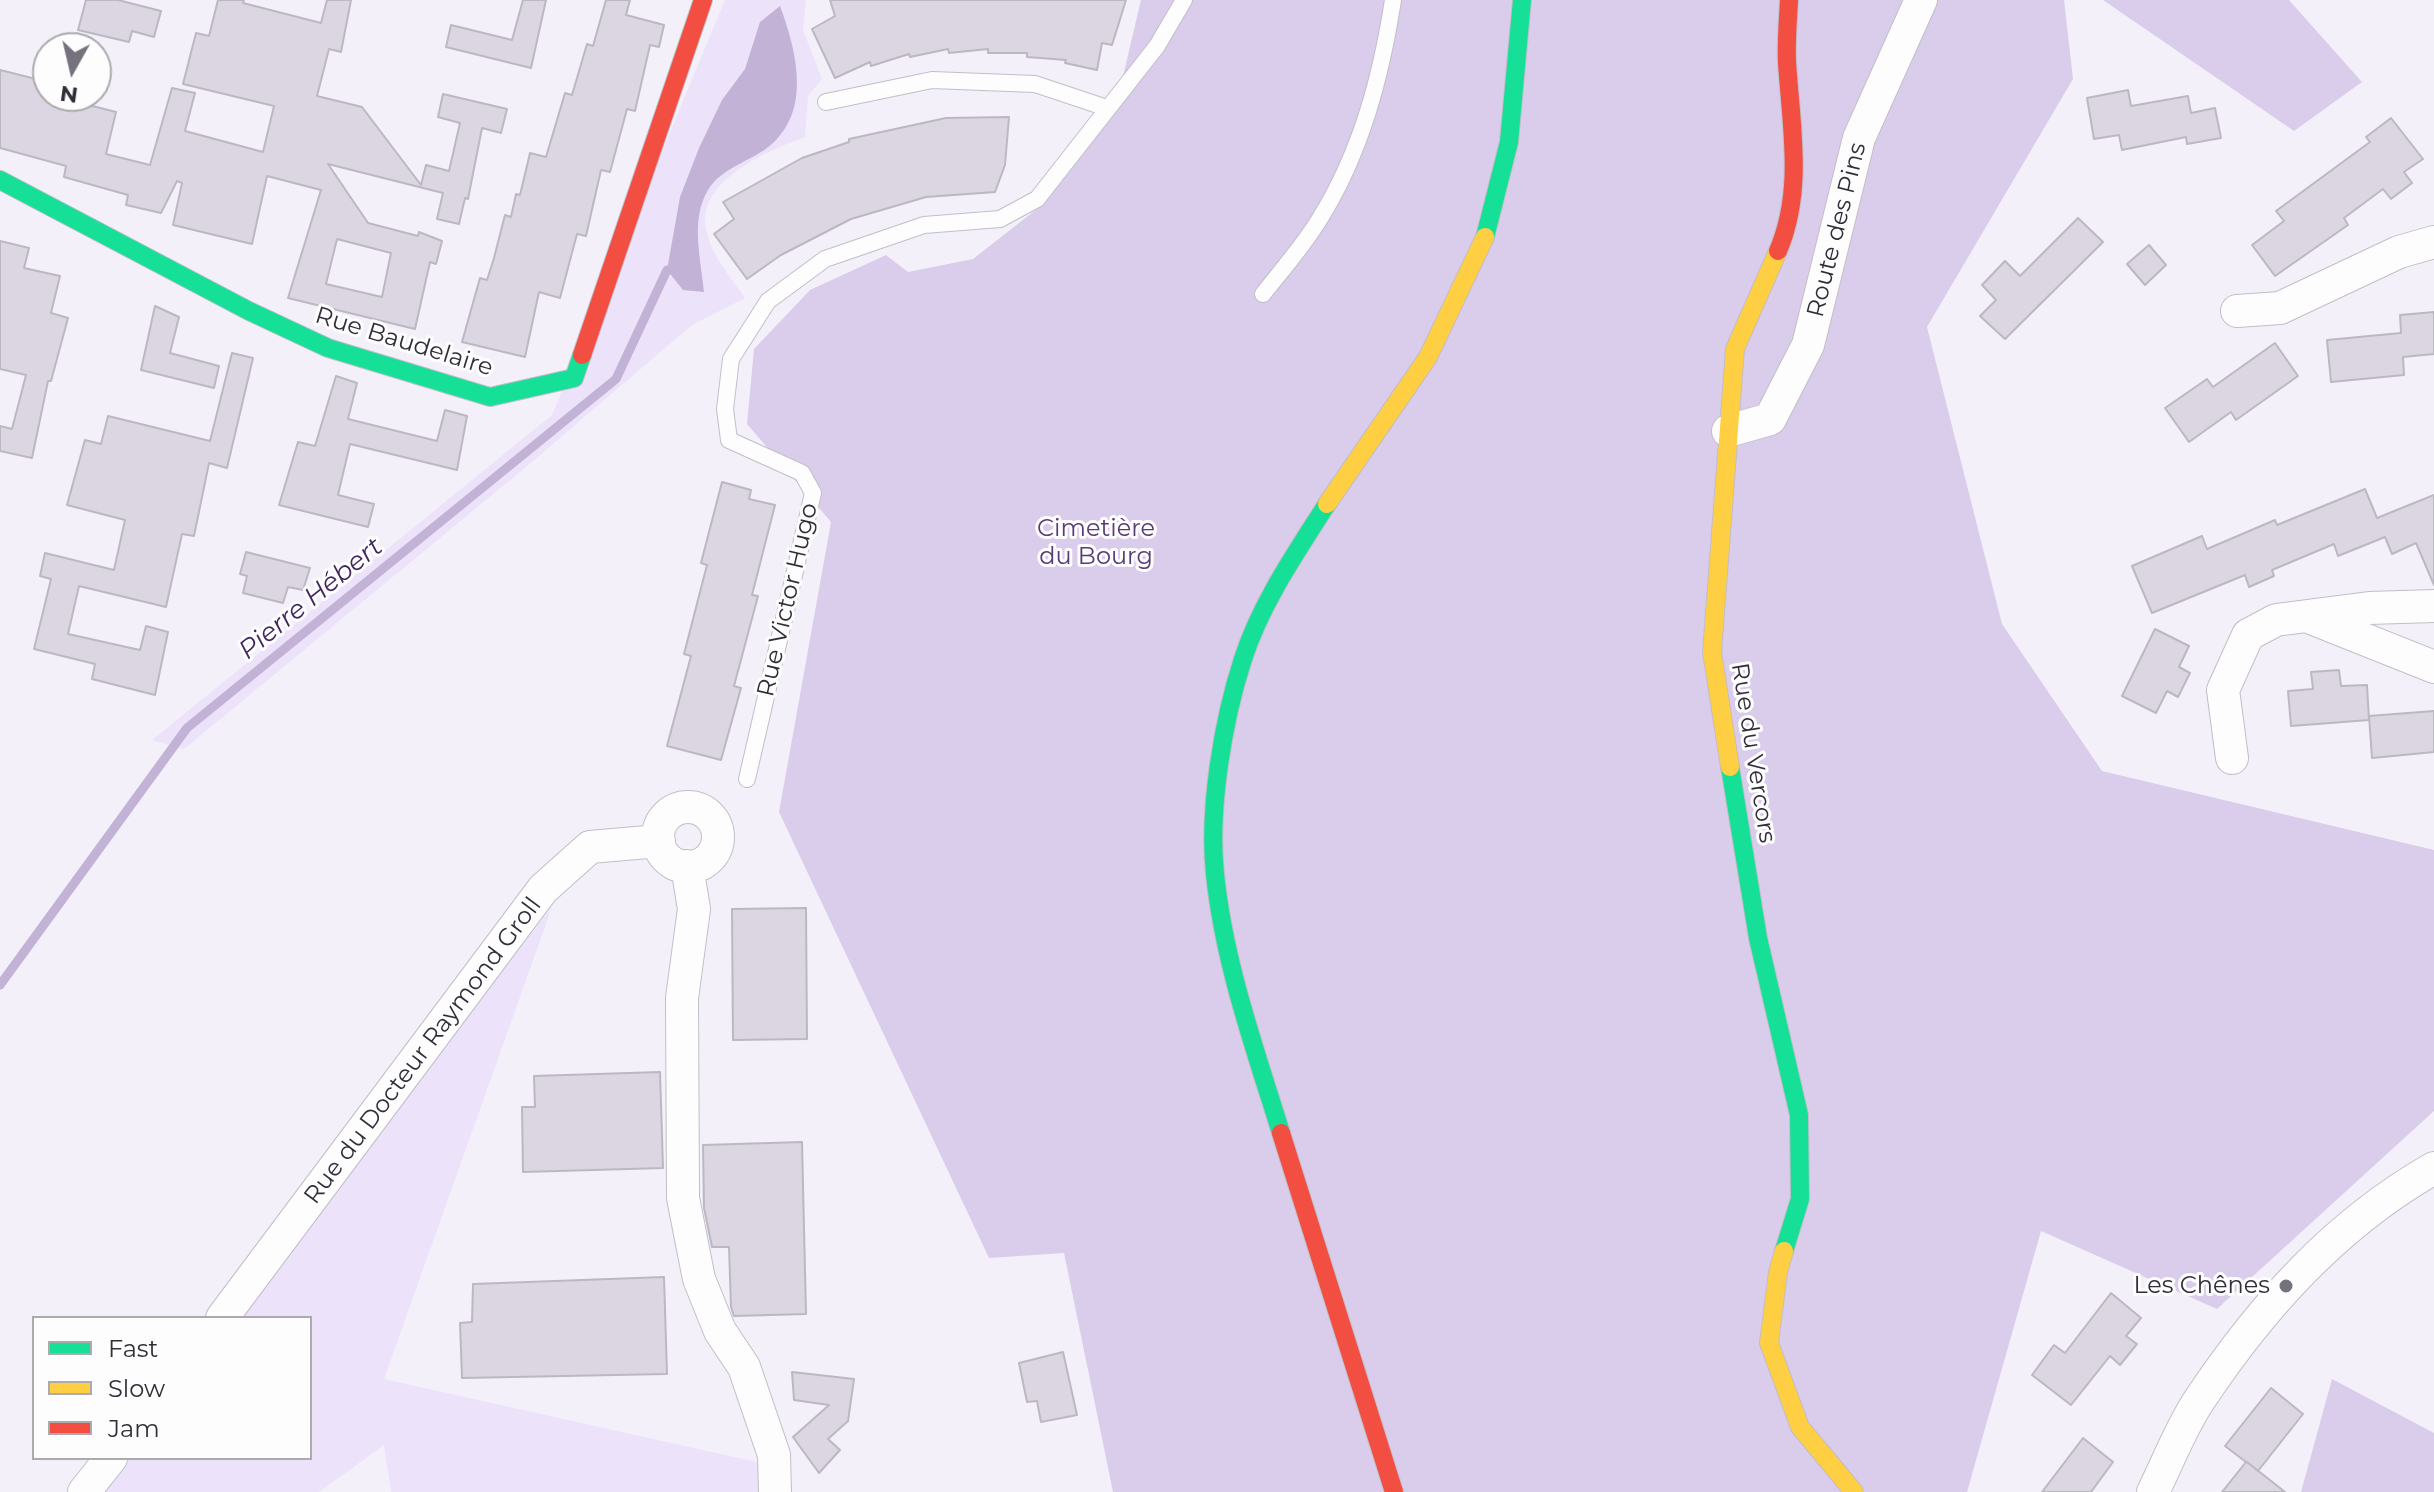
<!DOCTYPE html>
<meta charset="utf-8">
<style>
body{margin:0}
#map{position:relative;width:2434px;height:1492px;overflow:hidden;background:#f4f0fa;font-family:Montserrat,sans-serif}
canvas{display:block}
.legend{position:absolute;left:32px;top:1316px;width:280px;height:144px;box-sizing:border-box;background:#fdfdfd;border:2px solid #acaaaf;margin:0;padding:10px 14px;list-style:none;font-size:24px;color:#322e39}
.legend li{display:flex;align-items:center;gap:16px;height:40px}
.legend b{width:40px;border:2px solid #acaaaf}
.north{position:absolute;left:32px;top:32px;width:80px;height:80px;box-sizing:border-box;background:#fdfdfd;border:2px solid #acaaaf;border-radius:50%;rotate:188deg;font-size:22px;font-weight:700;line-height:32px;text-align:center;color:#322e39}
.north::after{content:'';display:block;margin:auto;width:28px;height:36px;background:#76727d;clip-path:polygon(50% 0,100% 100%,50% 72%,0 100%)}
</style>
<div id="map">
<canvas width="2434" height="1492"></canvas>
<ul class="legend">
<li><b style="height:10px;background:#16e098"></b>Fast</li>
<li><b style="height:10px;background:#ffcf43"></b>Slow</li>
<li><b style="height:10px;background:#f24e42"></b>Jam</li>
</ul>
<div class="north">N</div>
</div>
<script>
const context = document.querySelector('canvas').getContext('2d');
context.lineJoin = 'round';
function fill(path, color) { context.fillStyle = color; context.fill(path, 'evenodd'); }
function trace(path, color, width, dash) { context.strokeStyle = color; context.lineWidth = width; context.lineCap = dash ? 'butt' : 'round'; context.setLineDash(dash || []); context.stroke(path); }
function write(font, color, halo, rows, align = 'center') {
  context.font = font + ' Montserrat,sans-serif'; context.lineWidth = 6; context.setLineDash([]); context.textBaseline = 'middle'; context.strokeStyle = halo; context.fillStyle = color; for (const [text, x, y, turn = 0] of rows) {
    context.save(); context.translate(x, y); context.rotate((+turn || 0) * Math.PI / 180); context.textAlign = isNaN(turn) ? turn : align; if (halo) context.strokeText(text, 0, 0); context.fillText(text, 0, 0); context.restore();
  }
}
const green = new Path2D(`
 M 725,0 L 806,0 L 803,30 L 822,79 L 808,96 L 805,137 C 770,150 697,180 706,228 C 710,254 730,276 745,298 L 692,325 L 526,467 L 184,749 L 152,740 L 552,415 Z
 M 552,907 L 384,1379 L 761,1463 L 763,1492 L 391,1492 L 384,1445 L 319,1492 L 100,1492 L 126,1458 L 310,1458 L 310,1318 L 234,1318 Z`);
const forest = new Path2D(`
 M 1141,0 L 2064,0 L 2073,79 L 1927,327 L 2002,624 L 2102,771 L 2434,850 L 2434,1111 L 2217,1309 L 2041,1231 L 1967,1492 L 1113,1492 L 1064,1253 L 989,1258 L 779,812 L 831,522 L 747,424 L 754,349 L 810,290 L 886,255 L 908,272 L 973,259 L 1042,205 L 1115,110 Z
 M 2103,0 L 2289,0 L 2362,82 L 2294,131 Z
 M 2332,1379 L 2434,1433 L 2434,1492 L 2301,1492 Z`);
const water = new Path2D(`
 M 780,6 C 795,47 811,104 776,140 C 758,160 723,165 708,190 C 690,220 701,259 704,292 L 683,290 L 667,270 L 680,197 L 699,148 L 722,100 L 745,69 L 760,22 Z`);
const stream = new Path2D(`
 M 0,985 L 187,728 L 616,379 L 667,270`);
const building = new Path2D(`
 M 86,0 L 118,0 L 161,11 L 154,37 L 132,31 L 129,42 L 78,30 Z
 M 218,0 L 244,0 L 243,3 L 321,23 L 327,0 L 351,0 L 341,52 L 329,49 L 317,96 L 362,107 L 421,185 L 426,165 L 449,171 L 460,123 L 438,117 L 443,94 L 507,109 L 501,133 L 482,128 L 468,199 L 465,198 L 459,224 L 437,219 L 443,193 L 328,164 L 368,223 L 418,236 L 419,232 L 442,241 L 436,264 L 430,262 L 415,329 L 288,298 L 321,190 L 267,176 L 252,244 L 173,225 L 182,183 L 177,181 L 161,213 L 126,205 L 128,195 L 64,177 L 66,166 L 0,148 L 0,70 L 48,82 L 48,96 L 70,96 L 69,100 L 116,112 L 106,154 L 150,165 L 172,88 L 195,93 L 185,131 L 263,152 L 274,106 L 183,84 L 196,33 L 209,36 ZM 337,239 L 391,253 L 382,297 L 326,284 Z
 M 523,0 L 546,0 L 531,68 L 446,47 L 451,25 L 512,40 Z
 M 606,0 L 630,0 L 626,15 L 664,25 L 659,47 L 650,45 L 635,111 L 627,109 L 610,172 L 601,170 L 586,236 L 577,234 L 560,298 L 539,292 L 525,357 L 462,342 L 480,278 L 487,280 L 494,258 L 505,215 L 511,217 L 516,194 L 520,195 L 530,153 L 546,157 L 565,93 L 572,95 L 587,44 L 593,46 Z
 M 830,0 L 1126,0 L 1112,45 L 1102,43 L 1097,70 L 1065,63 L 1066,60 L 1027,57 L 1027,53 L 988,53 L 988,49 L 949,53 L 948,49 L 910,57 L 909,54 L 871,66 L 870,62 L 835,78 L 812,29 L 835,16 Z
 M 2128,90 L 2131,106 L 2188,96 L 2191,113 L 2215,108 L 2221,138 L 2187,144 L 2186,137 L 2122,150 L 2119,135 L 2094,139 L 2087,98 Z
 M 1009,117 L 1005,165 L 995,192 L 926,197 L 851,219 L 781,255 L 747,279 L 714,234 L 734,219 L 723,202 L 802,158 L 849,142 L 849,139 L 946,118 Z
 M 2391,118 L 2423,159 L 2404,172 L 2412,183 L 2391,199 L 2383,189 L 2344,218 L 2348,225 L 2275,276 L 2252,245 L 2284,221 L 2276,211 L 2370,142 L 2366,137 Z
 M 2078,218 L 2103,242 L 2005,339 L 1980,316 L 1996,300 L 1982,285 L 2005,261 L 2020,276 Z
 M 0,241 L 29,248 L 24,268 L 60,276 L 51,313 L 68,318 L 51,381 L 48,381 L 32,458 L 0,451 L 0,426 L 12,429 L 26,375 L 0,369 Z
 M 2149,245 L 2166,265 L 2145,285 L 2127,264 Z
 M 155,306 L 179,317 L 170,353 L 219,366 L 214,388 L 141,370 Z
 M 2434,312 L 2434,354 L 2403,357 L 2404,375 L 2331,382 L 2327,340 L 2401,333 L 2400,315 Z
 M 2275,343 L 2298,376 L 2236,420 L 2231,412 L 2189,442 L 2165,408 L 2207,379 L 2213,387 Z
 M 232,353 L 253,358 L 227,468 L 209,463 L 194,536 L 182,534 L 166,607 L 79,586 L 68,634 L 140,650 L 146,626 L 168,632 L 155,695 L 92,679 L 95,664 L 34,649 L 51,579 L 40,576 L 45,553 L 114,570 L 125,520 L 67,505 L 85,440 L 101,444 L 108,416 L 210,441 Z
 M 336,376 L 357,383 L 348,419 L 437,441 L 445,410 L 467,416 L 457,470 L 350,444 L 338,495 L 374,504 L 368,527 L 279,505 L 298,442 L 315,446 Z
 M 722,482 L 751,490 L 749,499 L 775,505 L 752,595 L 758,596 L 734,686 L 741,688 L 721,760 L 667,746 L 691,656 L 684,654 L 707,565 L 701,563 Z
 M 2365,489 L 2377,518 L 2434,495 L 2434,585 L 2416,543 L 2392,554 L 2385,537 L 2338,556 L 2334,544 L 2272,570 L 2274,576 L 2249,587 L 2245,575 L 2152,613 L 2132,566 L 2202,536 L 2207,549 L 2275,520 L 2277,525 Z
 M 246,552 L 310,568 L 303,590 L 288,587 L 283,603 L 243,593 L 247,576 L 240,574 Z
 M 2155,629 L 2189,646 L 2179,667 L 2190,673 L 2178,697 L 2167,691 L 2156,713 L 2122,696 Z
 M 2339,670 L 2341,686 L 2367,685 L 2369,720 L 2291,726 L 2288,691 L 2313,689 L 2311,672 Z
 M 2434,711 L 2434,752 L 2372,758 L 2369,716 Z
 M 806,908 L 807,1039 L 733,1040 L 732,909 Z
 M 660,1072 L 663,1168 L 523,1172 L 522,1107 L 535,1107 L 534,1076 Z
 M 802,1142 L 806,1314 L 734,1316 L 731,1307 L 729,1247 L 712,1247 L 704,1208 L 703,1145 Z
 M 664,1277 L 667,1374 L 462,1378 L 460,1323 L 472,1322 L 473,1284 Z
 M 2111,1293 L 2141,1318 L 2126,1336 L 2137,1344 L 2120,1365 L 2110,1356 L 2071,1405 L 2032,1375 L 2054,1345 L 2065,1353 Z
 M 1063,1352 L 1077,1415 L 1041,1422 L 1037,1401 L 1027,1402 L 1019,1363 Z
 M 792,1372 L 854,1379 L 848,1421 L 828,1439 L 840,1450 L 819,1473 L 793,1437 L 829,1405 L 794,1400 Z
 M 2271,1388 L 2303,1414 L 2258,1471 L 2247,1462 L 2285,1492 L 2222,1492 L 2246,1462 L 2225,1446 Z
 M 2083,1438 L 2113,1462 L 2091,1492 L 2042,1492 Z`);
const lane = new Path2D(`
 M 826,102 L 932,80 L 1035,84 L 1107,108
 M 1263,294 C 1282,270 1303,246 1319,220 C 1361,153 1381,77 1393,0
 M 747,779 L 813,493 L 802,473 L 729,440 L 725,409 L 731,359 L 768,301 L 825,259 L 924,225 L 1000,219 L 1037,199 L 1157,46 L 1184,0`);
const street = new Path2D(`
 M 2237,311 L 2280,308 L 2399,252 L 2434,242
 M 1728,431 L 1770,419 L 1808,345 L 1859,138 L 1921,0
 M 2311,618 L 2434,667
 M 2232,758 L 2223,690 L 2248,635 L 2276,620 L 2369,608 L 2434,606
 M658 837a30 30 0 1 1 60 0a30 30 0 1 1-60 0Z
 M 687,866 L 694,909 L 682,998 L 683,1198 L 699,1279 L 720,1331 L 744,1367 L 774,1455 L 775,1492
 M 222,1318 L 543,889 L 590,847 L 659,841
 M 84,1492 L 111,1458
 M 2153,1492 C 2168,1462 2181,1427 2200,1399 C 2262,1306 2336,1224 2434,1168`);
const fast = new Path2D(`
 M 0,180 L 249,311 L 328,348 L 490,397 L 574,378 L 582,355
 M 1485,237 L 1509,142 L 1522,0
 M 1730,767 L 1758,938 L 1799,1115 L 1800,1199 L 1784,1251
 M 1281,1133 C 1255,1049 1224,963 1215,874 C 1208,810 1223,720 1243,659 C 1261,603 1296,553 1327,504`);
const slow = new Path2D(`
 M 1327,504 L 1428,357 L 1485,237
 M 1730,767 L 1712,652 L 1735,349 L 1778,251
 M 1784,1251 L 1778,1272 L 1769,1343 L 1800,1427 L 1854,1492`);
const jam = new Path2D(`
 M 1778,251 C 1804,190 1791,126 1787,62 C 1786,42 1788,20 1789,0
 M 582,355 L 703,0
 M 1281,1133 L 1394,1492`);
const markers = [
 [2286,1286,8,"#76727d"]
];
const streetNames = [
 ["Route des Pins",1837,230,-76],
 ["Rue Baudelaire",404,342,17],
 ["Rue Victor Hugo",788,600,-77],
 ["Rue du Vercors",1753,753,81],
 ["Rue du Docteur Raymond Groll",423,1051,-53]
];
const parkNames = [
 ["Cimetière",1096,529],
 ["du Bourg",1096,557]
];
const poiNames = [
 ["Les Chênes",2270,1286]
];
const waterNames = [
 ["Pierre Hébert",311,599,-39]
];
fill(green, '#ece2fa');
fill(forest, '#dacdeb');
fill(water, '#c2b3d6');
trace(stream, '#c2b3d6', 9);
fill(building, '#dcd6e3');
trace(building, '#bcb8c1', 2);
trace(lane, '#c2bec8', 18);
trace(street, '#c2bec8', 34);
trace(fast, '#c2bec8', 20);
trace(slow, '#c2bec8', 20);
trace(jam, '#c2bec8', 20);
trace(lane, '#fdfdfe', 16);
trace(street, '#fdfdfe', 32);
trace(fast, '#16e098', 18);
trace(slow, '#ffcf43', 18);
trace(jam, '#f24e42', 18);
for (const [x, y, r, color] of markers) { const dot = new Path2D(); dot.arc(x, y, r, 0, 2 * Math.PI); context.fillStyle = color; context.fill(dot); trace(dot, '#fdfdfd', 3); }
write('24px', '#322e39', '#fdfdfd', streetNames);
write('24px', '#573b76', '#fdfdfd', parkNames);
write('24px', '#322e39', '#fdfdfd', poiNames, 'right');
write('italic 26px', '#42265f', '#fdfdfd', waterNames);
</script>
